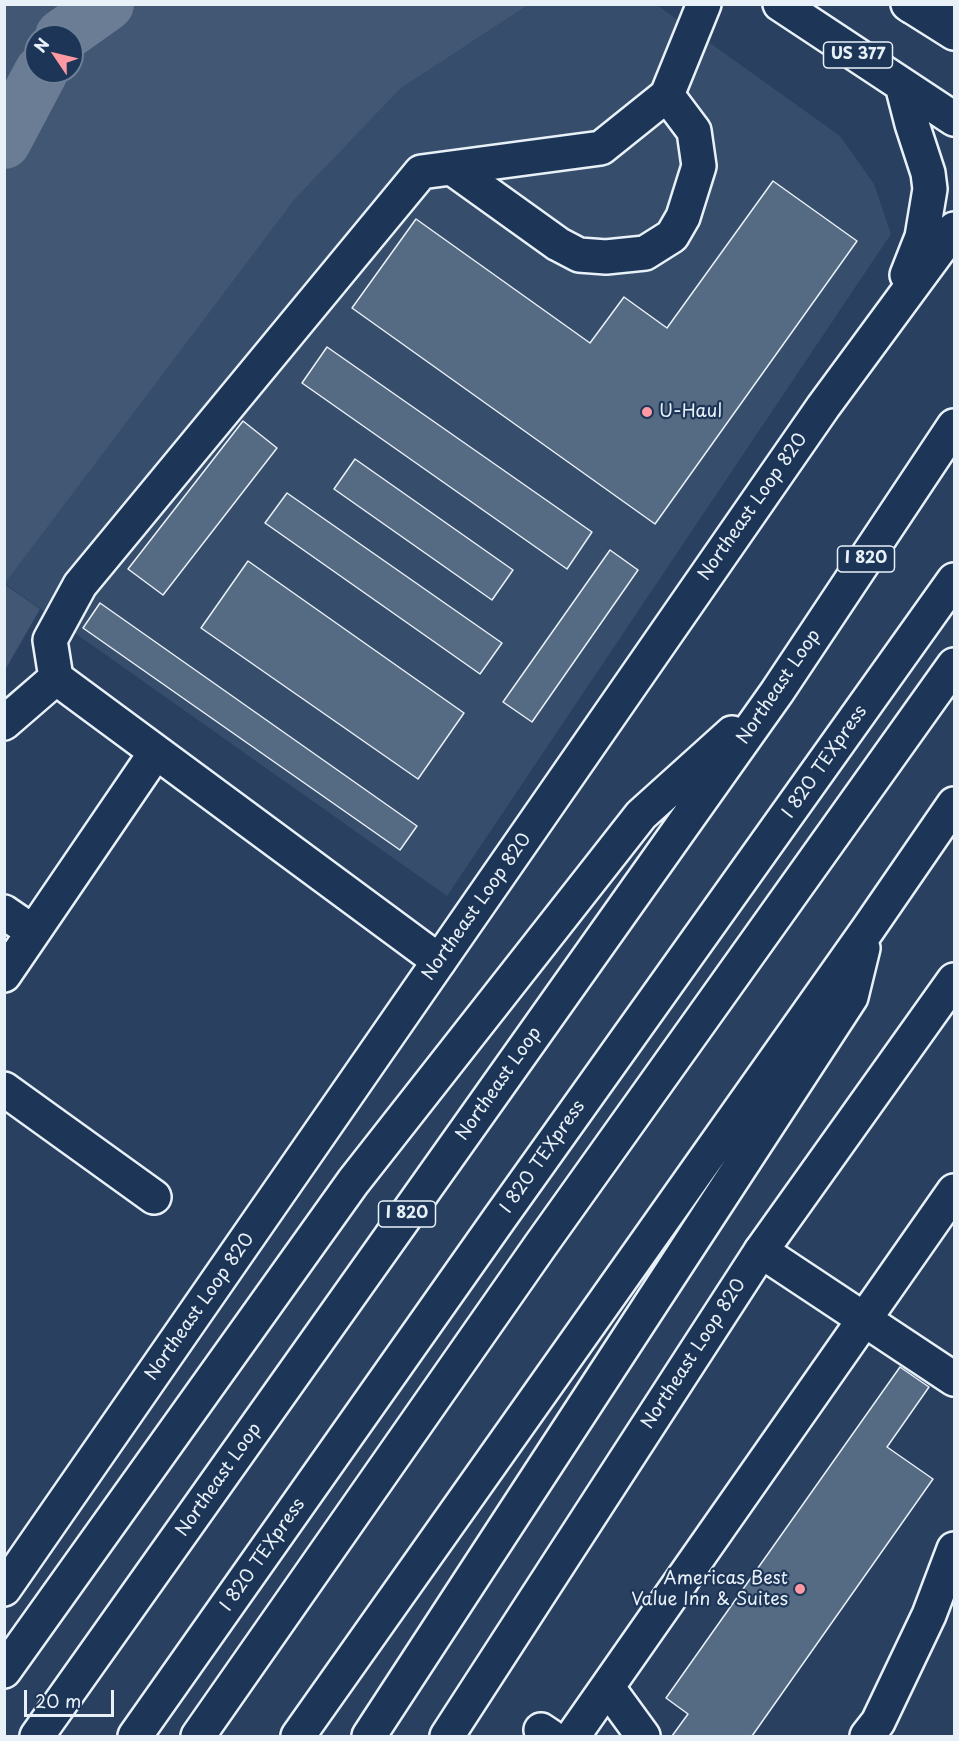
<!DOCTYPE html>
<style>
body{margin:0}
#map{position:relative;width:959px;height:1741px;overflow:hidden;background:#294061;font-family:"Playpen Sans",sans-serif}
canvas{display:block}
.frame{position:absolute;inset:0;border:6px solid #e8f1f8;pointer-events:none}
.north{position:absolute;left:24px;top:24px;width:60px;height:60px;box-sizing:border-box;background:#1d3557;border:2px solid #6e8097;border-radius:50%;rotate:305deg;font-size:16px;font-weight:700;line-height:24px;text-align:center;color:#e8f1f8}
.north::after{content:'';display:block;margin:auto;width:21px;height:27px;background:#ff9aa2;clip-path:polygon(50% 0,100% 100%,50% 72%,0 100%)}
.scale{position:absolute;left:24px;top:1690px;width:90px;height:27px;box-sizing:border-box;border:3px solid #e8f1f8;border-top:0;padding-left:8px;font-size:18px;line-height:21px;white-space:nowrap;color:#e8f1f8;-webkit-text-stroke:4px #1d3557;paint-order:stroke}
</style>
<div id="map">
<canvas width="959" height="1741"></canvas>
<div class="frame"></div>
<div class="north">N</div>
<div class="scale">20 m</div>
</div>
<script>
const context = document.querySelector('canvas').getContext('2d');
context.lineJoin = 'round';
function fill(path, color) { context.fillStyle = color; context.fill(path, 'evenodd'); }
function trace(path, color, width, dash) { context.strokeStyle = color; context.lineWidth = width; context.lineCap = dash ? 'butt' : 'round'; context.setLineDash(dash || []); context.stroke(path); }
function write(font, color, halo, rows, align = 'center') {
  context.font = font + ' "Playpen Sans",sans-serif'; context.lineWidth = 4.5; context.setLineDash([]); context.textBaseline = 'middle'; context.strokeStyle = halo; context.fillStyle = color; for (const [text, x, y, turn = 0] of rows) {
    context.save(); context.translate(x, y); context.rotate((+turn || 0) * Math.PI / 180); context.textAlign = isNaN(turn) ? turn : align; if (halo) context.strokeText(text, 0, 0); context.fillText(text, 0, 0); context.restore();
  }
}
const built = new Path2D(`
 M 528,5 L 657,5 L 840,136 L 874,184 L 891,234 L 447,896 L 4,583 L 295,199 L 400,89 Z`);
const green = new Path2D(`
 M 5,4 L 528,5 L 400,89 L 295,199 L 5,583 ZM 36,36 L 72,36 L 72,72 L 36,72 Z
 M 4,584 L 40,609 L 5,670 L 4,670 Z`);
const river = new Path2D(`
 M 62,36 L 107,4
 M 4,142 L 41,72`);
const building = new Path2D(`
 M 773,181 L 857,241 L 655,524 L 352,308 L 416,219 L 590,343 L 624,297 L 667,328 Z
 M 327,347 L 592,532 L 567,569 L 302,383 Z
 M 243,421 L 277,448 L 163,595 L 128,569 Z
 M 355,459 L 513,570 L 492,600 L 334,489 Z
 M 287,493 L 502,643 L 480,674 L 265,523 Z
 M 610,550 L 638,570 L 532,722 L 503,702 Z
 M 248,561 L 464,713 L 418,779 L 201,628 Z
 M 100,603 L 417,826 L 400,850 L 83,628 Z
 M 900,1367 L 929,1387 L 887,1447 L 933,1479 L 752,1736 L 672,1736 L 688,1714 L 666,1698 Z`);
const minor = new Path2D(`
 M 452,168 L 558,244 L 579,255 L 606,257 L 645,253 L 672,236 L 683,217 L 699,166 L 694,131 L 667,95
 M 4,723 L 56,678
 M 4,912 L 33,932
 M 439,961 L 56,678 L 50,640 L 80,585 L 421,172 L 601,148 L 667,95 L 704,4
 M 4,975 L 156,752
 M 4,1089 L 154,1197
 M 761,1251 L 954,1379
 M 608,1688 L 643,1736
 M 541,1730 L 550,1736
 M 573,1736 L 954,1191
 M 867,1736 L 878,1722 L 929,1615 L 954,1549`);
const major = new Path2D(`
 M 780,4 L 954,119
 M 908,4 L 954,33
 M 902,85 L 912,124 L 928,173 L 930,189 L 922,237 L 907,275
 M 4,1589 L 823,407 L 954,229
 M 447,1736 L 761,1251 L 954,980`);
const highway = new Path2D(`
 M 911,6 L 954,7
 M 4,1671 L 353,1182 L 641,815 L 732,733
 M 37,1736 L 777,692 L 954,426
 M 135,1736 L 499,1219 L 954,580
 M 198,1736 L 540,1246 L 954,665
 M 298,1736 L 868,929 L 954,804
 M 369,1736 L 851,997 L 863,948`);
const markers = [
 [647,412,6,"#ff9aa2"],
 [800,1589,6,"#ff9aa2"]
];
const shields = [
 [858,55,69],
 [866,559,57],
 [407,1214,57]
];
const shieldNames = [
 ["US 377",858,55],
 ["I 820",866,559],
 ["I 820",407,1214]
];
const poiNames = [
 ["U-Haul",659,412],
 ["Americas Best",788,1579,"right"],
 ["Value Inn & Suites",788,1600,"right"]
];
const streetNames = [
 ["Northeast Loop 820",753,507,-55],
 ["Northeast Loop",779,687,-56],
 ["I 820 TEXpress",825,762,-55],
 ["Northeast Loop 820",477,907,-55],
 ["Northeast Loop",499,1084,-55],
 ["I 820 TEXpress",543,1157,-55],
 ["Northeast Loop 820",200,1307,-55],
 ["Northeast Loop 820",694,1354,-57],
 ["Northeast Loop",219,1480,-55],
 ["I 820 TEXpress",263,1555,-55]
];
fill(built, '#364d6b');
fill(green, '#415774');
trace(river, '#6b7c95', 54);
fill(building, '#556a83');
trace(building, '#e8f1f8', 1.5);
trace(minor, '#e8f1f8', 38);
trace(major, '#e8f1f8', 38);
trace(highway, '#e8f1f8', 38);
trace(minor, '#1d3557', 33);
trace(major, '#1d3557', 33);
trace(highway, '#1d3557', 33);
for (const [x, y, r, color] of markers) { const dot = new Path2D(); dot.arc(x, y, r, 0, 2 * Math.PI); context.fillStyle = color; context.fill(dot); trace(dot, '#1d3557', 2); }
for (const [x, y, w] of shields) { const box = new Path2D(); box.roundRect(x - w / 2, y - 13, w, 26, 4.5); context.fillStyle = '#1d3557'; context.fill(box); trace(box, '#e8f1f8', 1.5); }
write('bold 16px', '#e8f1f8', null, shieldNames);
write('18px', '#e8f1f8', '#1d3557', poiNames, 'left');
write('18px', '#e8f1f8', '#1d3557', streetNames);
</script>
